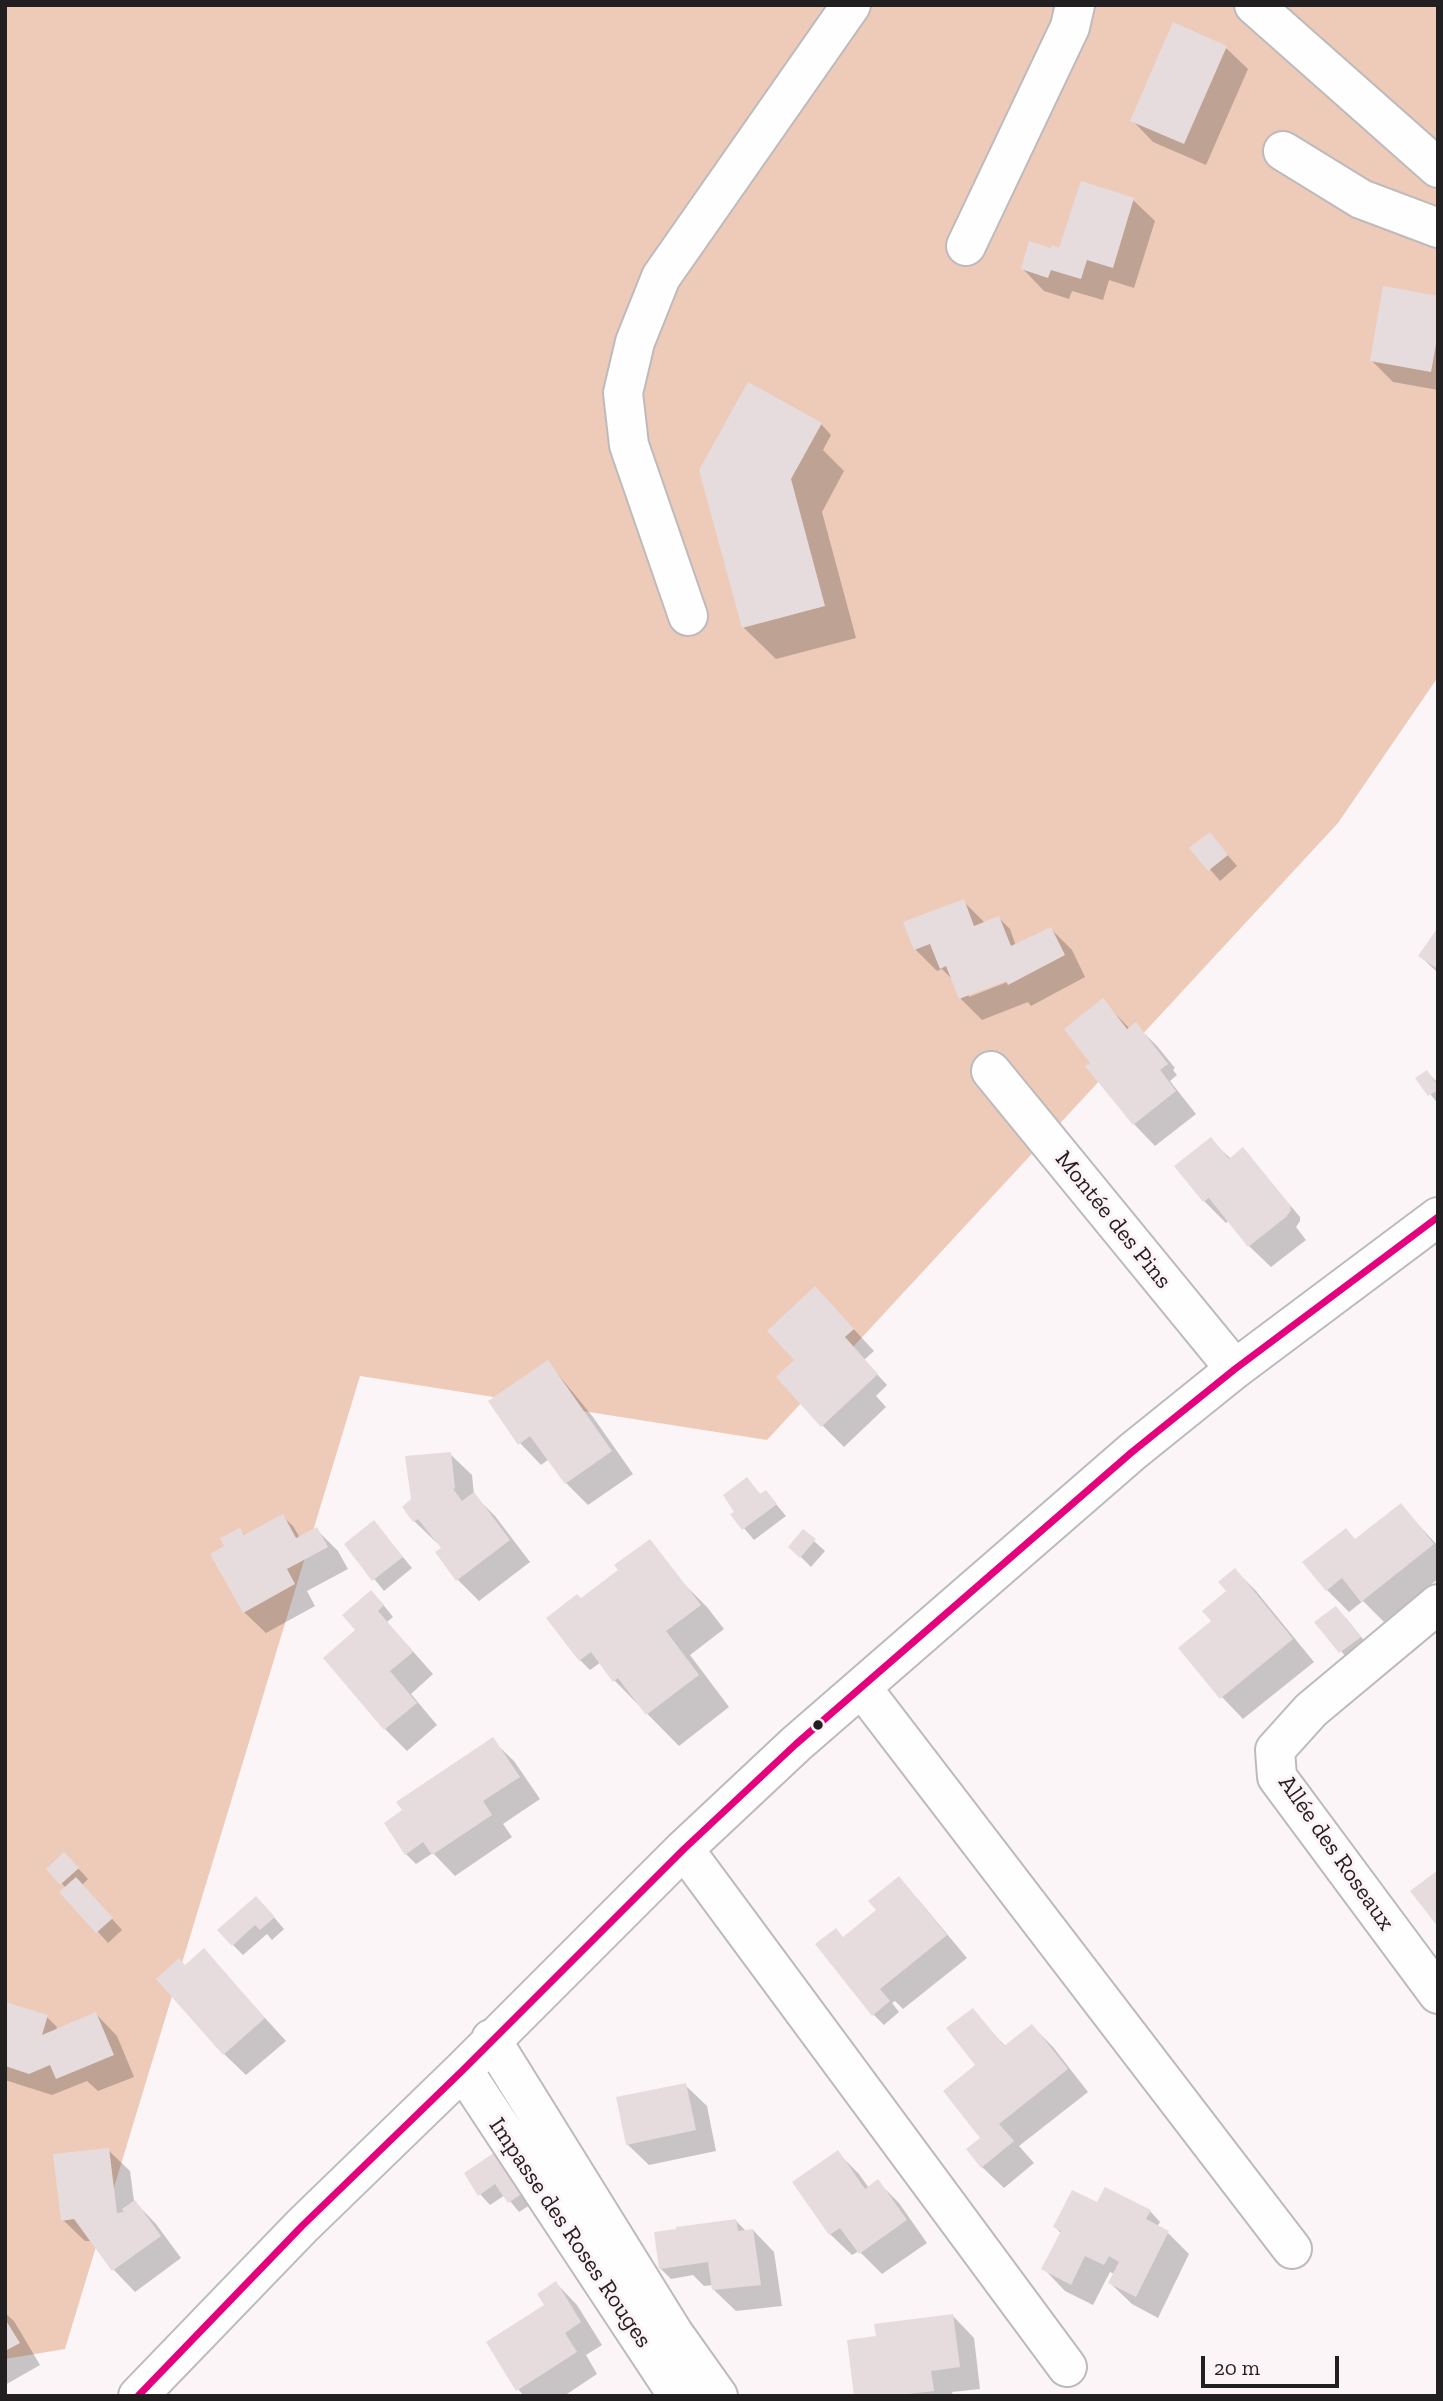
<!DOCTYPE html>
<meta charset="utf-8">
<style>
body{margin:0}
#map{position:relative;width:1443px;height:2401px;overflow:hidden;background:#fbf5f8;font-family:"Zilla Slab",serif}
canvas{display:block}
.frame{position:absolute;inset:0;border:7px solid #221f20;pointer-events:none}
.scale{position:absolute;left:1201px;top:2356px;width:138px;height:32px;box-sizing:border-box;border:4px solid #221f20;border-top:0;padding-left:9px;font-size:21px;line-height:24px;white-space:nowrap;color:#221f20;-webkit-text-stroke:5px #fdf3f7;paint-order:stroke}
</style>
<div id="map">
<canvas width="1443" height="2401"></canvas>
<div class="frame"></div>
<div class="scale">20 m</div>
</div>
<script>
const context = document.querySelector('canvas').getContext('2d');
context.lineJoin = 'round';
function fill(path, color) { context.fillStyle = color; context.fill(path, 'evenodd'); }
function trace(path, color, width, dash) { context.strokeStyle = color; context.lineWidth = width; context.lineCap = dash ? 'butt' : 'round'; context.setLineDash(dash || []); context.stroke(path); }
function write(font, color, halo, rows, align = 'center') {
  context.font = font + ' "Zilla Slab",serif'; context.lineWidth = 6; context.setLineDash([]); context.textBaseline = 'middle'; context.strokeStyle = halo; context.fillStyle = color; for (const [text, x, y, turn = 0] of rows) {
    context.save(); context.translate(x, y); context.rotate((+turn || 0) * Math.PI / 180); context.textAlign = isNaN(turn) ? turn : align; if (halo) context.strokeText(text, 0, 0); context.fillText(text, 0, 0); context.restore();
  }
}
const forest = new Path2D(`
 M 5,5 L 1438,5 L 1438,677 L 1338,823 L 767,1440 L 360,1376 L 65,2349 L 5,2359 Z`);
const shadow = new Path2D(`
 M 1226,48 L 1248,69 L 1206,165 L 1153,142 L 1132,120 Z
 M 1133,200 L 1155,221 L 1134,288 L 1109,280 L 1103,300 L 1072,291 L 1069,299 L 1044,291 L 1023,269 L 1053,251 L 1061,250 Z
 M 1438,297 L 1438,390 L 1393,382 L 1372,361 Z
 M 821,424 L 831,435 L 823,450 L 844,471 L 822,512 L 856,638 L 776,659 L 744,628 L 701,470 Z
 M 1210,834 L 1237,866 L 1220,881 L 1192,848 Z
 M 963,901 L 985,923 L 999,918 L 1010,929 L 1016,946 L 1051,929 L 1072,950 L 1085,977 L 1031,1006 L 1028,1002 L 982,1020 L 960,998 L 953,980 L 942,969 L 937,971 L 915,949 ZM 1014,976 L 1015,979 L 969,997 L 969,993 Z
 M 1438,933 L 1438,973 L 1420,956 Z
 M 1103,1001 L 1130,1029 L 1136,1025 L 1157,1046 L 1175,1068 L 1173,1070 L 1177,1075 L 1170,1081 L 1196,1114 L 1155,1146 L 1134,1124 L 1092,1063 Z
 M 1427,1072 L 1438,1083 L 1438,1104 L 1418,1078 Z
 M 1210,1139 L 1231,1159 L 1243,1149 L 1300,1217 L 1300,1221 L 1296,1227 L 1306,1240 L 1271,1267 L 1249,1246 L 1229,1220 L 1226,1223 L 1204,1201 L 1177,1166 Z
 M 836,1310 L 874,1351 L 864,1360 L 887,1385 L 876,1396 L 886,1407 L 844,1447 L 822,1425 L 797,1361 Z
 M 548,1362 L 593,1417 L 633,1474 L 588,1505 L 566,1483 L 549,1459 L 541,1465 L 520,1443 Z
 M 450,1454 L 472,1475 L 474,1495 L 495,1516 L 530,1562 L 479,1601 L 458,1580 L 438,1541 L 436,1542 L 414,1521 Z
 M 747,1480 L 761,1495 L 766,1492 L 786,1516 L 754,1540 L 733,1515 L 737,1512 Z
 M 1401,1506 L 1438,1546 L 1438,1579 L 1384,1622 L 1363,1601 L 1349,1612 L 1327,1590 L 1305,1562 L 1356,1540 Z
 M 282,1516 L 293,1526 L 300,1538 L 316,1529 L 338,1551 L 348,1569 L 307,1591 L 315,1606 L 266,1633 L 244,1612 L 227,1547 L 240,1530 L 246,1536 Z
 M 374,1522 L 412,1568 L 384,1591 L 346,1544 Z
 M 804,1532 L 825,1551 L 811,1567 L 791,1547 Z
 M 1235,1570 L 1256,1591 L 1314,1662 L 1243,1719 L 1222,1697 L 1213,1622 L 1228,1592 Z
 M 686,1586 L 707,1607 L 724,1629 L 690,1655 L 729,1707 L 679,1746 L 615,1681 L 601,1662 L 590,1670 L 580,1660 L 581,1600 Z
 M 381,1602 L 393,1617 L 387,1622 L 433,1674 L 411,1694 L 437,1725 L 407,1751 L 385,1729 L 325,1658 L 357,1631 Z
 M 1346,1618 L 1370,1648 L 1351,1663 L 1317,1622 Z
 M 492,1740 L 514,1761 L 540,1799 L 503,1824 L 512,1837 L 455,1876 L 433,1853 L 416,1864 L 406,1854 Z
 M 75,1865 L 88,1879 L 82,1885 L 122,1930 L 108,1943 L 62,1892 L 66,1888 L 48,1869 Z
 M 917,1898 L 967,1958 L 903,2009 L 895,2001 L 892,2003 L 899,2012 L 884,2025 L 873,2014 L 844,1938 L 878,1911 Z
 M 266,1908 L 284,1929 L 272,1940 L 267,1934 L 243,1955 L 233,1945 Z
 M 204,1951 L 286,2041 L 246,2075 L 224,2054 L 185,1967 Z
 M 5,2004 L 47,2017 L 57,2027 L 56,2031 L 96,2014 L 117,2036 L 134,2077 L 98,2091 L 87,2081 L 52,2095 L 5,2080 Z
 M 972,2010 L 1006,2047 L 1032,2026 L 1053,2047 L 1088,2092 L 1019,2146 L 1034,2163 L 1004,2188 L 982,2167 L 978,2065 Z
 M 685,2085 L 707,2106 L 716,2151 L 649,2165 L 627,2144 Z
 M 108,2150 L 130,2171 L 134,2201 L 156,2224 L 181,2258 L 135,2292 L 114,2270 L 92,2241 L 85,2241 L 63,2220 Z
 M 838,2153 L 859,2174 L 869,2188 L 878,2182 L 899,2203 L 927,2243 L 882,2274 L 859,2251 L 852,2255 L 830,2234 Z
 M 466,2173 L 541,2198 L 519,2212 L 505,2195 L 490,2205 L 480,2194 Z
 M 1098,2205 L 1150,2211 L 1160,2222 L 1157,2227 L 1168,2233 L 1189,2254 L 1158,2318 L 1132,2304 L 1110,2283 L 1114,2274 L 1110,2272 L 1093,2305 L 1065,2291 L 1044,2269 L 1062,2234 L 1055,2227 Z
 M 736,2221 L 746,2231 L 753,2230 L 774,2252 L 782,2306 L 736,2311 L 714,2290 L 713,2285 L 704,2286 L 693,2275 L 671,2279 L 660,2268 Z
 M 556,2283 L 577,2305 L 602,2345 L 586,2355 L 597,2374 L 564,2396 L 524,2396 L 518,2389 Z
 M 5,2313 L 14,2321 L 40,2365 L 5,2385 Z
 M 953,2316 L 974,2338 L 980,2389 L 952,2392 L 953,2396 L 855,2396 L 880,2338 Z`);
const building = new Path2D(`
 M 1173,22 L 1227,46 L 1184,144 L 1130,121 Z
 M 1081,181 L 1134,198 L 1113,268 L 1087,260 L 1081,279 L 1051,270 L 1048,278 L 1021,269 L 1029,241 L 1051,248 L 1052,245 L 1059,248 Z
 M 1383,286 L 1438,296 L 1438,333 L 1431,372 L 1370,361 Z
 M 748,382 L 822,423 L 791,479 L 825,606 L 742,628 L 699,470 Z
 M 1210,832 L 1228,855 L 1208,871 L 1189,848 Z
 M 964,899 L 974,926 L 999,916 L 1011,946 L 1051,927 L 1065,955 L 1008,985 L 1006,981 L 959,999 L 946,966 L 940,969 L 930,944 L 914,950 L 903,922 Z
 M 1436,930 L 1438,931 L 1438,969 L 1418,956 Z
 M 1103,998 L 1127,1029 L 1136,1022 L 1154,1046 L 1168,1064 L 1160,1070 L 1176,1091 L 1133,1125 L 1085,1066 L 1090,1063 L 1064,1029 Z
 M 1427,1070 L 1438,1086 L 1438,1090 L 1428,1096 L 1415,1078 Z
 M 1211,1137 L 1229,1159 L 1243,1147 L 1290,1205 L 1291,1210 L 1286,1217 L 1248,1247 L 1209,1198 L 1203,1202 L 1174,1166 Z
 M 815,1286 L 854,1329 L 845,1337 L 878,1374 L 821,1427 L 776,1377 L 794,1360 L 767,1331 Z
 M 548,1360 L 612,1451 L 565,1484 L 530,1436 L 518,1445 L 488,1401 Z
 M 451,1452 L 455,1488 L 453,1489 L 462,1501 L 474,1492 L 510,1540 L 456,1581 L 435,1552 L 441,1548 L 418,1519 L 413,1522 L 402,1507 L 411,1499 L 405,1456 Z
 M 747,1477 L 760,1494 L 766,1490 L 777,1504 L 742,1530 L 730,1514 L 734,1512 L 723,1495 Z
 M 1401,1503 L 1434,1544 L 1361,1602 L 1342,1578 L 1326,1591 L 1302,1562 L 1346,1528 L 1355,1539 Z
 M 283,1514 L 296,1538 L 317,1527 L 328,1547 L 287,1569 L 295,1584 L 243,1613 L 210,1554 L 224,1546 L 220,1538 L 240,1528 L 244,1535 Z
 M 374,1520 L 403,1557 L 372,1581 L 344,1544 Z
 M 803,1529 L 816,1539 L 800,1558 L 788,1547 Z
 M 650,1539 L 701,1605 L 666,1631 L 699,1675 L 646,1715 L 618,1678 L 613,1682 L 591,1652 L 579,1661 L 546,1618 L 577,1594 L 581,1598 L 618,1570 L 614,1565 Z
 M 1235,1568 L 1293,1639 L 1220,1699 L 1178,1648 L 1211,1621 L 1202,1611 L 1226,1591 L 1218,1582 Z
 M 371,1590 L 384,1605 L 378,1611 L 413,1652 L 390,1671 L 417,1703 L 384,1730 L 323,1658 L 355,1630 L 342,1615 Z
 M 1336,1606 L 1361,1637 L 1339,1653 L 1314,1622 Z
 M 493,1737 L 520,1777 L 483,1801 L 492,1815 L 432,1855 L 423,1842 L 405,1855 L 384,1823 L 402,1810 L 396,1802 Z
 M 64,1852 L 79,1868 L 60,1885 L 46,1869 Z
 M 1438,1870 L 1438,1927 L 1410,1891 Z
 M 899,1876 L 947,1935 L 880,1989 L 890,2001 L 872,2016 L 815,1944 L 836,1928 L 843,1937 L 876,1910 L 868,1901 Z
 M 76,1877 L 113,1918 L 96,1933 L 59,1892 Z
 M 256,1896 L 275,1917 L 260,1930 L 255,1925 L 232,1946 L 217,1930 Z
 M 204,1948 L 265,2018 L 223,2055 L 156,1979 L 179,1958 L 185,1965 Z
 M 5,2002 L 48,2015 L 42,2035 L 96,2012 L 114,2055 L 56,2079 L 50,2065 L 29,2074 L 5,2066 Z
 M 973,2008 L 1004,2046 L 1032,2024 L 1068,2069 L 999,2124 L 1014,2141 L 981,2168 L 966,2149 L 980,2138 L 943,2091 L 975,2065 L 946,2028 Z
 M 686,2083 L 696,2130 L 626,2145 L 616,2097 Z
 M 504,2146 L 532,2187 L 508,2203 L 495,2184 L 478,2196 L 464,2173 Z
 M 109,2148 L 117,2213 L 124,2212 L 122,2209 L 135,2200 L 161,2236 L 112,2271 L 74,2219 L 61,2221 L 53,2154 Z
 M 838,2150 L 865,2189 L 878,2179 L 907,2220 L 859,2254 L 840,2228 L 829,2235 L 792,2182 Z
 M 1105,2187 L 1151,2210 L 1146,2219 L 1169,2231 L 1136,2297 L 1108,2283 L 1119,2262 L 1109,2256 L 1104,2265 L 1085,2256 L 1071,2285 L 1041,2269 L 1061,2231 L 1053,2227 L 1072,2190 L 1097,2202 Z
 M 736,2219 L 738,2231 L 753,2229 L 761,2285 L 712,2290 L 708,2262 L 659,2269 L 654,2232 L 676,2229 L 676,2227 Z
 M 556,2281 L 581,2322 L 565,2333 L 577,2352 L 516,2391 L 486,2342 L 544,2305 L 537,2294 Z
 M 953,2314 L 960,2367 L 931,2371 L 934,2391 L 891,2396 L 854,2396 L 847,2340 L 876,2336 L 874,2324 Z
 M 5,2319 L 20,2343 L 5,2351 Z`);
const minor = new Path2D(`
 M 1254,5 L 1438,168
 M 1283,151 L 1361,199 L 1438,228
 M 966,246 L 1070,27 L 1075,5
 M 688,616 L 629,445 L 623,393 L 635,342 L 661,277 L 851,5
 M 991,1071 L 1235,1369
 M 1438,1604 L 1311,1710 L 1275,1750 L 1277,1777 L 1438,1994
 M 862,1688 L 1292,2249
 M 684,1849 L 1067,2367
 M 491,2039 L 674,2334 L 718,2396
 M 463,2070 L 678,2396
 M 138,2396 L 302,2226 L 463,2070 L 684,1849 L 796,1744 L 1132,1452 L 1235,1369 L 1438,1217`);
const bus1 = new Path2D(`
 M 138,2396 L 302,2226 L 463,2070 L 684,1849 L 796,1744 L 1132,1452 L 1235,1369 L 1438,1217`);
const markers = [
 [818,1725,6,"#221f20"]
];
const streetNames = [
 ["Montée des Pins",1113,1220,51],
 ["Allée des Roseaux",1336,1853,55],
 ["Impasse des Roses Rouges",570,2233,56]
];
fill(forest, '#eecbb9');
fill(shadow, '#0003');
fill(building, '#e7dcdd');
trace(minor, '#bebabc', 42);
trace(minor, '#fefefe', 38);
trace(bus1, '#e5007d', 7);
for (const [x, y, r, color] of markers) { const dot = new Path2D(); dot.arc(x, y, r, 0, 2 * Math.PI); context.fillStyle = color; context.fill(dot); trace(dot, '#fdf3f7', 2.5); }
write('24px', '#221f20', '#fdf3f7', streetNames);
</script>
